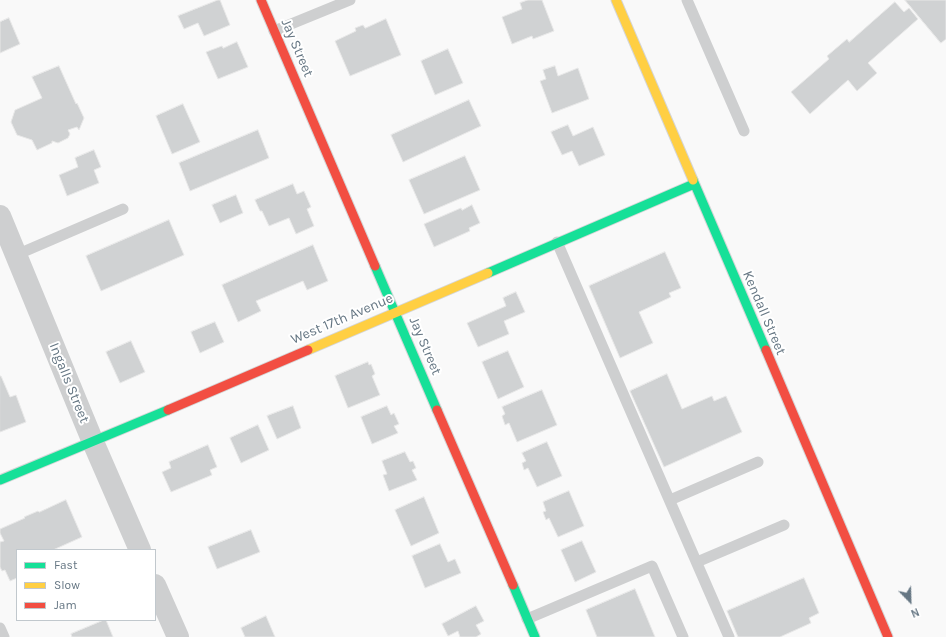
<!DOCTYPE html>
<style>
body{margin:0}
#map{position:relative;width:946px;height:637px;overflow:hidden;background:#f9f9f9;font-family:Karla,sans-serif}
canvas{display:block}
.legend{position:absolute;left:16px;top:549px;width:140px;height:72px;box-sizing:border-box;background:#fff;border:1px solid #c1c8cd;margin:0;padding:5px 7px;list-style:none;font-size:12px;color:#657683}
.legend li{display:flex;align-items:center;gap:8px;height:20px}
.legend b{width:20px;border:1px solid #c1c8cd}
.north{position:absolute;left:890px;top:581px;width:40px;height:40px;-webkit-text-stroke:3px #fff;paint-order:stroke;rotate:157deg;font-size:11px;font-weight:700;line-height:16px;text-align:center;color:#657683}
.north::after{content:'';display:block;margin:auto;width:14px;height:18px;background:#657683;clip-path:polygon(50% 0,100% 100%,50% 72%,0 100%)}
</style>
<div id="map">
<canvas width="946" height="637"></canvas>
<ul class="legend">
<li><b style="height:5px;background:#16e098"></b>Fast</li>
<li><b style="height:5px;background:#ffcf43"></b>Slow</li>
<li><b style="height:5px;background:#f24e42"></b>Jam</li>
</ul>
<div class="north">N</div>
</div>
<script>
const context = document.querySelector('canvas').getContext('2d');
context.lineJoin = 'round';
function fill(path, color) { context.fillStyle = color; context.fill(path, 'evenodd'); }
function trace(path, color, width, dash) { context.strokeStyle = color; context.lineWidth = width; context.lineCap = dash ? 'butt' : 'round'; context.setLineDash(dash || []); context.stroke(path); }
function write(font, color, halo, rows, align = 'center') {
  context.font = font + ' Karla,sans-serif'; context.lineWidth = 4; context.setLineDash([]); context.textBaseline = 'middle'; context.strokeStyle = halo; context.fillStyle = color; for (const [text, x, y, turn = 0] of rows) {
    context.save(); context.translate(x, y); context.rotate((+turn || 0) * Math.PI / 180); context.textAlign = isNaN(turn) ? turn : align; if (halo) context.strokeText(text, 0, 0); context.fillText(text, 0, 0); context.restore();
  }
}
const building = new Path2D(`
 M 218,0 L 220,0 L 230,25 L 204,36 L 198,23 L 184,29 L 178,16 Z
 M 528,0 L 542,0 L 554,31 L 533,39 L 532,36 L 512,44 L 502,17 L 522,9 L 520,3 Z
 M 905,0 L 946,0 L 946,39 L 941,43 Z
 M 895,2 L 904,12 L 909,8 L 918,19 L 868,63 L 877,73 L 857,91 L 848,80 L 810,114 L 791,92 L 829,59 L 827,56 L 847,39 L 849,42 Z
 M 9,18 L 20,44 L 0,53 L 0,22 Z
 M 386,19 L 401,55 L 350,76 L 335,41 L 356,31 L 355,28 L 363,25 L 365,28 Z
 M 237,42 L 248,67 L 218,79 L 206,52 L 222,46 L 223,48 Z
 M 448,49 L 463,83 L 435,95 L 421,61 Z
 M 59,66 L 76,104 L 77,103 L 84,118 L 79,130 L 77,127 L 68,130 L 70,134 L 68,138 L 58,143 L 52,141 L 52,143 L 37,150 L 32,140 L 17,135 L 11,122 L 15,110 L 42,98 L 32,77 Z
 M 555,66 L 558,76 L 578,68 L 589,99 L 552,113 L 540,81 L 546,79 L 543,70 Z
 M 469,100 L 481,126 L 403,162 L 391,135 Z
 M 183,104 L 200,142 L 172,154 L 156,116 Z
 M 568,125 L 573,136 L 593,127 L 605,155 L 579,166 L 572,151 L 562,155 L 551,132 Z
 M 258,130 L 269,158 L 190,191 L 179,163 Z
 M 94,150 L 101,167 L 94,170 L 99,183 L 67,196 L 59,175 L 78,167 L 75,158 Z
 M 465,156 L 480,190 L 424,214 L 409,180 Z
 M 293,184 L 297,194 L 304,191 L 311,207 L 307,209 L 314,226 L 296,234 L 289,218 L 269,226 L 262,211 L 260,211 L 255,200 Z
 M 236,195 L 243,213 L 220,223 L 212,205 Z
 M 472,205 L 480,223 L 469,228 L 470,231 L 434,247 L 424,224 L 461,208 L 462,210 Z
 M 169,220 L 184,255 L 101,291 L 86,256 Z
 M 313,245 L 328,281 L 307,290 L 303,281 L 256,301 L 261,311 L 238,322 L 222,285 Z
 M 665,252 L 681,288 L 669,293 L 671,297 L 639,312 L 653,343 L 620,358 L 589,286 Z
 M 516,292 L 525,312 L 504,321 L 509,334 L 478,347 L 467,323 L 506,306 L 503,298 Z
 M 215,322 L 224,342 L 200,353 L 191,332 Z
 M 131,341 L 145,372 L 120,383 L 106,352 Z
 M 508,351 L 524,387 L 498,399 L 482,362 Z
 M 368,362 L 369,365 L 371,364 L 375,374 L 372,376 L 380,395 L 348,408 L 335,376 Z
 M 667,374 L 682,409 L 712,396 L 714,401 L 726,396 L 742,432 L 664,467 L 630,391 Z
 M 0,376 L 1,376 L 10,397 L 16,395 L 26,422 L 0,432 Z
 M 542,390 L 557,425 L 517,442 L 509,423 L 505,425 L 502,416 L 505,414 L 502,407 Z
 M 293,406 L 301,428 L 277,439 L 267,416 Z
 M 387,406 L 391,415 L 394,413 L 399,424 L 394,426 L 398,433 L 372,444 L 361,417 Z
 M 258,425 L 269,450 L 241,463 L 230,438 Z
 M 547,442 L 562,476 L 537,487 L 528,468 L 524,470 L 522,463 L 526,461 L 522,453 Z
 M 208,445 L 217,467 L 210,470 L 212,475 L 171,492 L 162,472 L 171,468 L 169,462 Z
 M 405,452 L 410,462 L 413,461 L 416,468 L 412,470 L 417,480 L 389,491 L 383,475 L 387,474 L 382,461 Z
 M 569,491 L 584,526 L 558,537 L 549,518 L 546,520 L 543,512 L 546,511 L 543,502 Z
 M 424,497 L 439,533 L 411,546 L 395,510 Z
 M 66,500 L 82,537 L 53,550 L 17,550 L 17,578 L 10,581 L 5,570 L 2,571 L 0,567 L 0,542 L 4,541 L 0,533 L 0,529 L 25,518 L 24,517 L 38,511 L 39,512 Z
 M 251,530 L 260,552 L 217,569 L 208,547 Z
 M 582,541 L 596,572 L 575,582 L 561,550 Z
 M 440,544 L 448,562 L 455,559 L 461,573 L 425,588 L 412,556 Z
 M 804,578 L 819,613 L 809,618 L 811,623 L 780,637 L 738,637 L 727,611 Z
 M 635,589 L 655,637 L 597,637 L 586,610 Z
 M 476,606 L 484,621 L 476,625 L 481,634 L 476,637 L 460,637 L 458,631 L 448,636 L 442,624 Z
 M 266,616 L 275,637 L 245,637 L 241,628 Z
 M 104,620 L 106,620 L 113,637 L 72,637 L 71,634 Z`);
const lane = new Path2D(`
 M 687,0 L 744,131
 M 274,31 L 350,0
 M 557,242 L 729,637
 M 16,255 L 123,209
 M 670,500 L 758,462
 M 697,562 L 784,525
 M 527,619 L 652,566 L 683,637
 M 0,628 L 4,637`);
const street = new Path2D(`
 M 0,216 L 93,442 L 140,550
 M 155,585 L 178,637`);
const fast = new Path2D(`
 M 693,180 L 766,350
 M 375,266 L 437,410
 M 488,273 L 694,184
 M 0,480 L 168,410
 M 513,585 L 535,637`);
const slow = new Path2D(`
 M 616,0 L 693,180
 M 308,350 L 488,273`);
const jam = new Path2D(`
 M 261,0 L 375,266
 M 766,350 L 888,637
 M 168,410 L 308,350
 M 437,410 L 513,585`);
const streetNames = [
 ["Jay Street",297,48,67],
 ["Kendall Street",764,313,67],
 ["West 17th Avenue",342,319,-23],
 ["Jay Street",425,346,67],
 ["Ingalls Street",69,383,68]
];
fill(building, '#d0d2d3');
trace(building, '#e8e8e8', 1);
trace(fast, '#d5d6d7', 11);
trace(slow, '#d5d6d7', 11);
trace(jam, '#d5d6d7', 11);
trace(lane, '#cecfd0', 11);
trace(street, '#cecfd0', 22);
trace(fast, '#16e098', 9);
trace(slow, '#ffcf43', 9);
trace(jam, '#f24e42', 9);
write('14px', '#657683', '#fff', streetNames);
</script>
